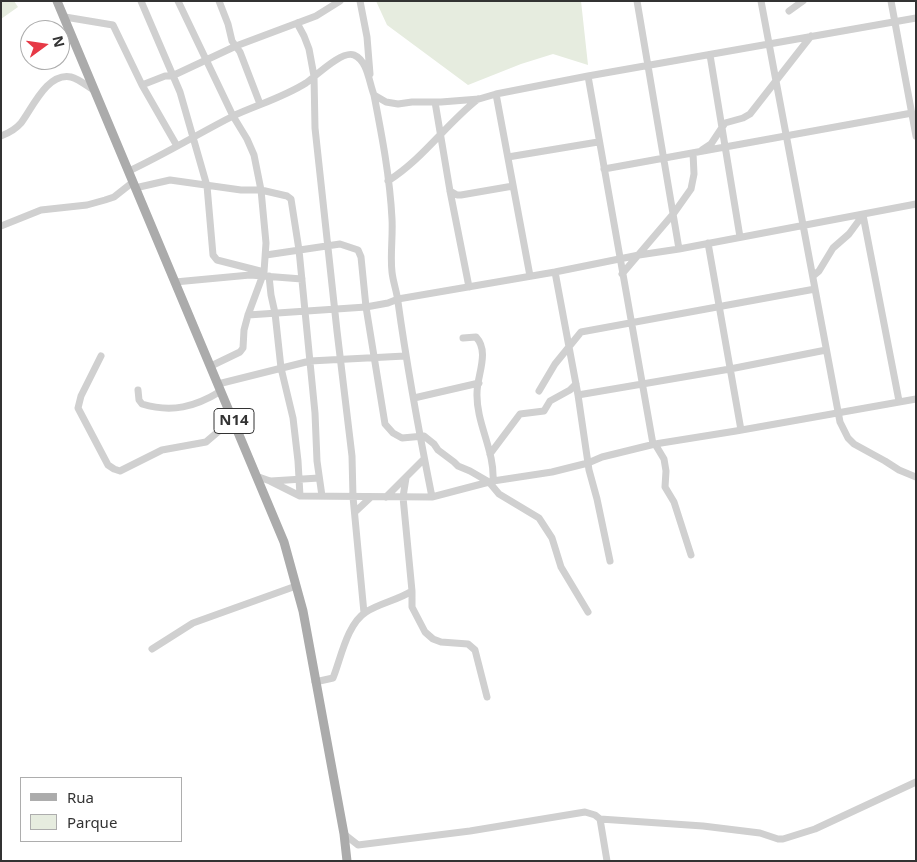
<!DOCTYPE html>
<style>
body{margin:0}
#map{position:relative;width:917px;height:862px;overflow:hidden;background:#fff;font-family:"Noto Sans",sans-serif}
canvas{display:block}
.frame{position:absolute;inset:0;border:2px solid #333;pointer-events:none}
.legend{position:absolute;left:20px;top:777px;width:162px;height:65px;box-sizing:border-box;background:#fff;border:1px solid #adadad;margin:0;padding:6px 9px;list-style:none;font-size:15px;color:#333}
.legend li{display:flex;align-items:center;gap:10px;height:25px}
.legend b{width:25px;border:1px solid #adadad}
.north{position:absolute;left:20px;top:20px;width:50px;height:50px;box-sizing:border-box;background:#fff;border:1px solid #adadad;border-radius:50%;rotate:76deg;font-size:14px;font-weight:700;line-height:20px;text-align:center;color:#333}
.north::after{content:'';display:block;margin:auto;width:18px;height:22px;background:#e63946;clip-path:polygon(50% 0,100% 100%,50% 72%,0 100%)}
</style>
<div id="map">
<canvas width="917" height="862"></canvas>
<div class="frame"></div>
<ul class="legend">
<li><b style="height:6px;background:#ababab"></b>Rua</li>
<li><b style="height:14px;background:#e6ecdf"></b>Parque</li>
</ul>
<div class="north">N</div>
</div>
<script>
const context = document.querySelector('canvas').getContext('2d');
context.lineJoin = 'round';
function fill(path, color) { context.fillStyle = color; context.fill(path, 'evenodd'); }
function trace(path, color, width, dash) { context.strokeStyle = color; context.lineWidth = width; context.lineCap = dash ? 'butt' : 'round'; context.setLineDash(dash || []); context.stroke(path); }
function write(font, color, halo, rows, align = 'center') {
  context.font = font + ' "Noto Sans",sans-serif'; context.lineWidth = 5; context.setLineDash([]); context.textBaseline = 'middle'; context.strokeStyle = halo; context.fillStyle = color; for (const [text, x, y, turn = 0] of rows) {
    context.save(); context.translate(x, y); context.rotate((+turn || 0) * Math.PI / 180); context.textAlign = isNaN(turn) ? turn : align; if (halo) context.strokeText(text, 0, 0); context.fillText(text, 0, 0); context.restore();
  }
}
const green = new Path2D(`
 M 1,1 L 14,1 L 18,7 L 1,19 Z
 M 376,1 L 581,1 L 588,65 L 553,54 L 521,64 L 468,85 L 387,25 Z`);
const minor = new Path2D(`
 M 141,1 L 180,92 L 207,186 L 213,255 L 217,260 L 264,272
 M 178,1 L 233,116 L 247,139 L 254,155 L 261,190 L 266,243 L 264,272 L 248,315 L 244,330 L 243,348 L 240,352 L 211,366
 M 219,1 L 228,24 L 232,41 L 240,52 L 260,104
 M 360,1 L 367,37 L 370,74
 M 637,1 L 679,249
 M 761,1 L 840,422 L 848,438 L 854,444 L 885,461 L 899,470 L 916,477
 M 891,1 L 916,136
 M 789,11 L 803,1
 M 65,17 L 113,25 L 142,85 L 177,146
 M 297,23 L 304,36 L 309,49 L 314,76 L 315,128 L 337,331 L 352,456 L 353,497 L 364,613
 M 710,55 L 740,237
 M 588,76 L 653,444
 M 142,85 L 165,76 L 172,76 L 236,46 L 316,16 L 340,1
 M 496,94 L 530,276
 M 374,95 C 382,136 390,178 392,219 C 393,237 390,255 392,272 C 393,282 397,292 398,302 C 407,367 419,432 432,497
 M 435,102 L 450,191 L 469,287
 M 1,136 C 9,133 15,130 21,123 C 32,109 47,72 71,77 C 79,79 87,86 95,91
 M 702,150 L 711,144 L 725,123 L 743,118 L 750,114 L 811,36
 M 508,157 L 598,142
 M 604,169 L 912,113
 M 129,171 C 165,154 198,134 233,116 C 257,105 284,97 306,83 C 316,76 342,50 354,55 C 368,61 369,83 374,95 L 386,102 L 398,104 L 412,102 L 441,102 L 479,99 L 496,94 L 588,76 L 916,18
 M 388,181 C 424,158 445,125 478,99
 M 135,188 L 170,180 L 241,190 L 261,190 L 287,196 L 291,199 L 299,250 L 315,413 L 317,461 L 322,496
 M 450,191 L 457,195 L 461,195 L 513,186
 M 1,226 L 41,210 L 87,205 L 105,200 L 114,197 L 133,182
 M 708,243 L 741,430
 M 266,255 L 340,244 L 358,250 L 361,257 L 366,307 L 385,424 L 393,433 L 402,438 L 424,436 L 434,444 L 438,450 L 454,462 L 458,466 L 470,471 L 489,482 L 499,494 L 539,518 L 552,538 L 561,567 L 588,612
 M 555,272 L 578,395 L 589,470 L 597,499 L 610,561
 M 622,274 L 674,213 L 691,189 L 694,174 L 693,153
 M 269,276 L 271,295 L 275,313 L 281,368 L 293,418 L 298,461 L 300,496
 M 813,276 L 819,271 L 833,248 L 849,234 L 863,215 L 899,401
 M 175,282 L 250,275 L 302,279
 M 248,315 L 366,307 L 388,303 L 398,299 L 555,272 L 639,255 L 679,249 L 916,204
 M 463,338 L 476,337 C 490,352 477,375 477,393 C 476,423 495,451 493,481
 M 101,356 L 81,396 L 78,408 L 108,465 L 114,469 L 120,471 L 162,450 L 206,442 L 233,419
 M 218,384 L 310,361 L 405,356
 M 138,390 L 139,400 L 142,404 C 172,413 195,407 221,391
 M 539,391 L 555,364 L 581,332 L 815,289
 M 578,395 L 730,369 L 826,350
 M 414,398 L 479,383
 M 655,444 L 664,459 L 666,471 L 665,487 L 674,502 L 691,555
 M 490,454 L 520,414 L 544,411 L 550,401 L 570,390 L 576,384
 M 256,476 L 270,481 L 300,496 L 432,497 L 493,481 L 552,472 L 588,463 L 602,457 L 655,444 L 736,431 L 916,399
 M 406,478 L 403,497 L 412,591
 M 271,481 L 319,478
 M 386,497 L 424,459
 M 355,512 L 371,497
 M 152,649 L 193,623 L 296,586
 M 315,682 L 333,678 C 341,658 347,624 366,612 C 380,603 398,600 412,591 L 412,607 L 425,632 L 433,639 L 441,642 L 468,644 L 475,650 L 487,697
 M 600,819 L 703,826 L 760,833 L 778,839 L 783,839 L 815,829 L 916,782
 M 344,834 L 358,845 L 470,831 L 585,812 L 595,815 L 600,819 L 607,861`);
const major = new Path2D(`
 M 57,1 L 284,542 L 303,611 L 344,834 L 347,861`);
const shields = [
 [234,421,40]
];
const shieldNames = [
 ["N14",234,421]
];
fill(green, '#e6ecdf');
trace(minor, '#d0d0d0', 7);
trace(major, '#ababab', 9);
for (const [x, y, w] of shields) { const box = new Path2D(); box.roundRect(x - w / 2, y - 12.5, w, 25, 4); context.fillStyle = '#fff'; context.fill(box); trace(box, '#333', 1); }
write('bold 15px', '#333', null, shieldNames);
</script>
